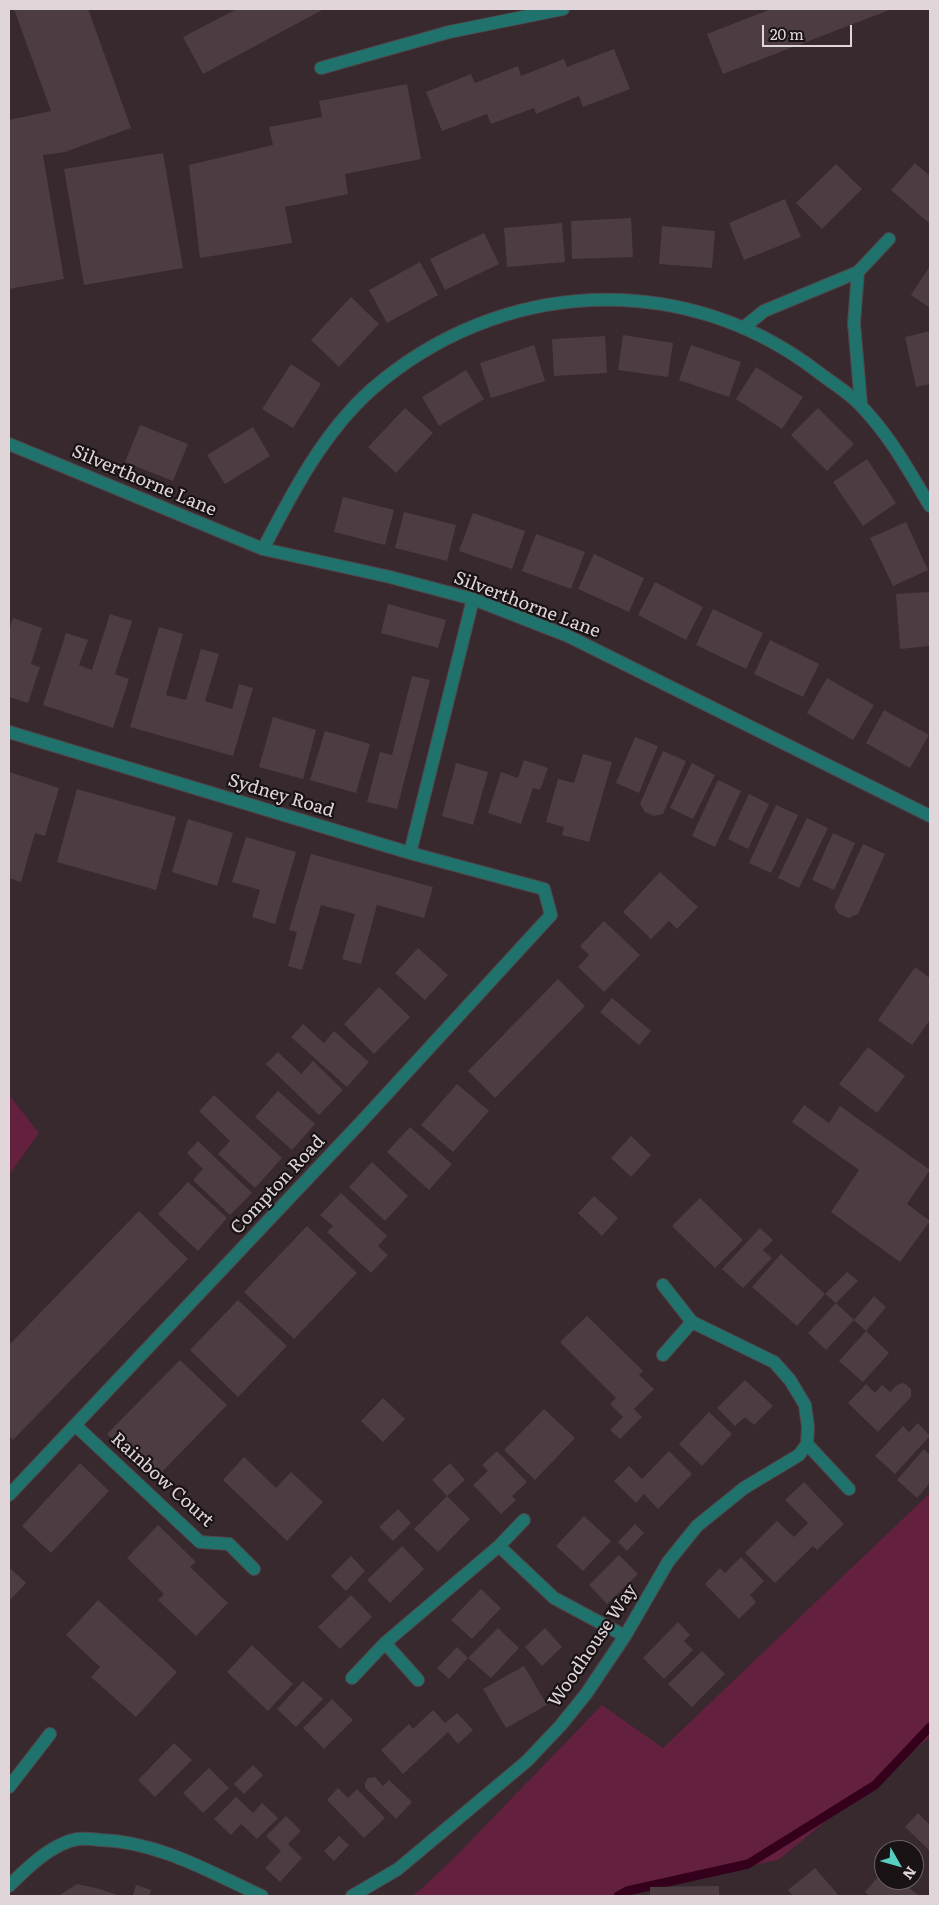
<!DOCTYPE html>
<style>
body{margin:0}
#map{position:relative;width:939px;height:1905px;overflow:hidden;background:#37292e;font-family:Literata,serif}
canvas{display:block}
.frame{position:absolute;inset:0;border:10px solid #e0d6da;pointer-events:none}
.north{position:absolute;left:874px;top:1840px;width:50px;height:50px;box-sizing:border-box;background:#1a1316;border:1px solid #696164;border-radius:50%;rotate:128deg;font-size:14px;font-weight:700;line-height:20px;text-align:center;color:#e0d6da}
.north::after{content:'';display:block;margin:auto;width:18px;height:22px;background:#57cec2;clip-path:polygon(50% 0,100% 100%,50% 72%,0 100%)}
.scale{position:absolute;left:762px;top:25px;width:90px;height:22px;box-sizing:border-box;border:2px solid #e0d6da;border-top:0;padding-left:6px;font-size:15px;line-height:18px;white-space:nowrap;color:#e0d6da;-webkit-text-stroke:4px #1a1316;paint-order:stroke}
</style>
<div id="map">
<canvas width="939" height="1905"></canvas>
<div class="frame"></div>
<div class="north">N</div>
<div class="scale">20 m</div>
</div>
<script>
const context = document.querySelector('canvas').getContext('2d');
context.lineJoin = 'round';
function fill(path, color) { context.fillStyle = color; context.fill(path, 'evenodd'); }
function trace(path, color, width, dash) { context.strokeStyle = color; context.lineWidth = width; context.lineCap = dash ? 'butt' : 'round'; context.setLineDash(dash || []); context.stroke(path); }
function write(font, color, halo, rows, align = 'center') {
  context.font = font + ' Literata,serif'; context.lineWidth = 4.5; context.setLineDash([]); context.textBaseline = 'middle'; context.strokeStyle = halo; context.fillStyle = color; for (const [text, x, y, turn = 0] of rows) {
    context.save(); context.translate(x, y); context.rotate((+turn || 0) * Math.PI / 180); context.textAlign = isNaN(turn) ? turn : align; if (halo) context.strokeText(text, 0, 0); context.fillText(text, 0, 0); context.restore();
  }
}
const green = new Path2D(`
 M 9,1095 L 39,1133 L 9,1175 Z
 M 930,1493 L 930,1737 L 778,1860 L 627,1891 L 618,1896 L 411,1896 L 419,1891 L 453,1859 L 602,1705 L 663,1748 Z`);
const stream = new Path2D(`
 M 618,1896 L 627,1891 L 748,1864 L 875,1785 L 930,1727`);
const building = new Path2D(`
 M 14,9 L 88,9 L 131,128 L 65,152 L 43,155 L 64,279 L 9,289 L 9,120 L 51,111 Z
 M 237,9 L 324,9 L 203,74 L 183,37 Z
 M 771,9 L 892,9 L 723,74 L 707,34 Z
 M 614,49 L 630,89 L 583,107 L 579,96 L 536,114 L 534,108 L 491,124 L 487,114 L 442,131 L 426,92 L 471,74 L 475,83 L 518,66 L 521,76 L 564,59 L 567,67 Z
 M 407,84 L 421,159 L 345,174 L 348,194 L 285,207 L 292,243 L 200,258 L 189,165 L 273,145 L 269,127 L 322,117 L 319,101 Z
 M 163,153 L 183,268 L 84,285 L 64,169 Z
 M 915,163 L 930,176 L 930,224 L 891,190 Z
 M 836,164 L 862,189 L 822,229 L 796,203 Z
 M 785,199 L 801,237 L 744,260 L 729,223 Z
 M 631,218 L 633,257 L 572,259 L 571,221 Z
 M 562,223 L 565,262 L 507,267 L 504,228 Z
 M 662,226 L 715,231 L 712,268 L 659,264 Z
 M 484,233 L 499,264 L 445,290 L 430,259 Z
 M 420,262 L 438,295 L 387,323 L 369,290 Z
 M 930,266 L 930,308 L 911,295 Z
 M 351,297 L 379,324 L 339,367 L 311,340 Z
 M 930,331 L 930,384 L 916,387 L 905,337 Z
 M 623,335 L 673,343 L 668,377 L 618,370 Z
 M 605,336 L 607,373 L 554,376 L 552,339 Z
 M 534,345 L 545,381 L 491,398 L 480,363 Z
 M 691,345 L 741,362 L 729,397 L 679,380 Z
 M 291,364 L 321,384 L 293,428 L 262,409 Z
 M 756,367 L 803,397 L 782,429 L 736,399 Z
 M 466,370 L 484,399 L 439,426 L 422,397 Z
 M 405,408 L 433,433 L 396,473 L 368,447 Z
 M 818,408 L 854,444 L 827,471 L 791,435 Z
 M 140,425 L 188,444 L 173,481 L 125,462 Z
 M 253,427 L 270,456 L 225,484 L 207,455 Z
 M 867,459 L 896,503 L 863,526 L 833,482 Z
 M 343,497 L 394,510 L 385,545 L 334,532 Z
 M 404,512 L 456,525 L 447,561 L 395,548 Z
 M 473,513 L 525,531 L 512,569 L 459,551 Z
 M 906,522 L 928,570 L 893,586 L 870,538 Z
 M 536,534 L 585,552 L 571,589 L 522,571 Z
 M 594,554 L 644,578 L 629,612 L 578,589 Z
 M 655,582 L 703,607 L 686,640 L 638,615 Z
 M 930,592 L 930,646 L 900,649 L 896,594 Z
 M 388,604 L 446,620 L 438,648 L 381,633 Z
 M 713,609 L 763,633 L 746,669 L 696,645 Z
 M 110,614 L 132,621 L 115,674 L 129,679 L 113,728 L 43,705 L 66,633 L 88,640 L 79,665 L 92,670 Z
 M 13,618 L 42,628 L 31,664 L 40,667 L 28,703 L 9,697 L 9,630 Z
 M 159,627 L 183,634 L 166,695 L 186,700 L 201,649 L 219,654 L 205,701 L 232,709 L 239,684 L 253,688 L 233,756 L 130,727 Z
 M 770,640 L 819,664 L 803,697 L 754,674 Z
 M 412,676 L 430,680 L 397,809 L 367,802 L 380,752 L 392,755 Z
 M 827,678 L 874,705 L 853,740 L 807,713 Z
 M 884,710 L 929,735 L 910,768 L 866,743 Z
 M 273,717 L 316,730 L 303,779 L 259,767 Z
 M 325,731 L 370,744 L 356,793 L 310,780 Z
 M 635,737 L 658,746 L 639,793 L 616,783 Z
 M 663,751 L 686,761 L 663,814 L 654,816 L 645,812 L 640,804 Z
 M 583,754 L 612,762 L 589,842 L 562,835 L 564,827 L 546,822 L 558,779 L 574,783 Z
 M 524,760 L 548,768 L 540,790 L 533,788 L 521,824 L 488,813 L 501,772 L 518,778 Z
 M 456,763 L 488,772 L 473,825 L 442,816 Z
 M 692,763 L 715,775 L 693,819 L 670,808 Z
 M 9,772 L 59,788 L 45,836 L 35,833 L 21,882 L 9,878 Z
 M 718,780 L 741,791 L 715,847 L 692,836 Z
 M 77,789 L 176,817 L 156,890 L 57,862 Z
 M 749,794 L 769,804 L 748,849 L 728,839 Z
 M 776,805 L 798,815 L 771,873 L 749,863 Z
 M 807,818 L 828,828 L 799,888 L 778,878 Z
 M 188,819 L 233,833 L 217,886 L 172,872 Z
 M 833,833 L 855,843 L 834,890 L 812,880 Z
 M 246,837 L 296,852 L 275,924 L 252,917 L 260,890 L 232,882 Z
 M 863,844 L 885,854 L 858,914 L 849,918 L 839,914 L 834,907 Z
 M 311,854 L 433,887 L 424,918 L 377,905 L 361,964 L 342,959 L 355,914 L 321,905 L 302,970 L 288,966 L 297,932 L 289,930 Z
 M 660,872 L 698,907 L 677,929 L 669,921 L 651,939 L 623,912 Z
 M 604,921 L 640,955 L 604,992 L 578,967 L 589,955 L 580,946 Z
 M 418,948 L 448,975 L 425,1000 L 395,973 Z
 M 915,967 L 930,978 L 930,1020 L 912,1045 L 878,1020 Z
 M 558,979 L 585,1006 L 495,1098 L 468,1071 Z
 M 379,987 L 410,1017 L 374,1054 L 344,1024 Z
 M 612,998 L 651,1031 L 639,1045 L 600,1012 Z
 M 303,1024 L 324,1043 L 334,1031 L 369,1062 L 347,1087 L 291,1037 Z
 M 868,1047 L 905,1076 L 877,1113 L 839,1084 Z
 M 278,1052 L 301,1074 L 313,1061 L 343,1090 L 319,1115 L 266,1064 Z
 M 457,1084 L 489,1111 L 453,1152 L 421,1125 Z
 M 278,1091 L 315,1124 L 292,1150 L 255,1117 Z
 M 214,1095 L 282,1158 L 255,1188 L 218,1154 L 230,1141 L 199,1111 Z
 M 804,1105 L 829,1123 L 840,1106 L 930,1170 L 907,1204 L 930,1221 L 900,1262 L 831,1212 L 859,1170 L 792,1122 Z
 M 410,1127 L 452,1164 L 429,1190 L 387,1152 Z
 M 631,1136 L 651,1155 L 631,1177 L 611,1158 Z
 M 198,1141 L 252,1193 L 230,1215 L 193,1180 L 203,1169 L 187,1153 Z
 M 372,1162 L 408,1196 L 385,1221 L 349,1187 Z
 M 188,1182 L 227,1218 L 198,1251 L 158,1214 Z
 M 341,1193 L 387,1236 L 378,1246 L 388,1255 L 371,1273 L 327,1232 L 333,1226 L 320,1215 Z
 M 594,1196 L 618,1218 L 602,1236 L 578,1213 Z
 M 700,1198 L 743,1240 L 715,1268 L 672,1226 Z
 M 139,1211 L 188,1259 L 13,1440 L 9,1436 L 9,1345 Z
 M 307,1226 L 357,1273 L 294,1339 L 244,1292 Z
 M 760,1228 L 773,1240 L 763,1250 L 772,1258 L 743,1288 L 722,1269 Z
 M 781,1254 L 825,1294 L 847,1272 L 858,1281 L 836,1303 L 854,1320 L 874,1296 L 886,1307 L 866,1331 L 854,1320 L 826,1350 L 808,1333 L 836,1303 L 825,1294 L 797,1326 L 752,1287 Z
 M 238,1300 L 287,1346 L 238,1397 L 190,1350 Z
 M 587,1316 L 643,1371 L 639,1375 L 654,1389 L 634,1409 L 642,1417 L 620,1439 L 610,1430 L 623,1417 L 610,1404 L 616,1398 L 560,1342 Z
 M 866,1331 L 889,1353 L 863,1382 L 839,1361 Z
 M 180,1360 L 227,1405 L 154,1480 L 107,1434 Z
 M 745,1380 L 773,1406 L 754,1425 L 745,1417 L 735,1426 L 717,1408 Z
 M 904,1383 L 911,1389 L 911,1397 L 878,1432 L 848,1403 L 866,1384 L 875,1393 L 882,1385 L 890,1392 L 897,1385 Z
 M 383,1398 L 405,1419 L 383,1442 L 361,1421 Z
 M 544,1409 L 575,1438 L 535,1480 L 504,1450 Z
 M 709,1412 L 732,1434 L 702,1466 L 679,1444 Z
 M 918,1423 L 930,1436 L 895,1474 L 875,1456 L 903,1426 L 909,1432 Z
 M 924,1449 L 930,1455 L 930,1483 L 917,1498 L 897,1480 Z
 M 497,1451 L 527,1482 L 512,1496 L 516,1500 L 501,1514 L 473,1485 L 488,1471 L 482,1465 Z
 M 669,1451 L 692,1474 L 658,1509 L 644,1494 L 636,1503 L 614,1481 L 629,1466 L 642,1479 Z
 M 244,1457 L 276,1488 L 291,1472 L 323,1502 L 287,1541 L 223,1480 Z
 M 80,1463 L 109,1491 L 51,1553 L 22,1526 Z
 M 450,1463 L 465,1480 L 447,1496 L 432,1480 Z
 M 804,1482 L 844,1524 L 817,1550 L 813,1546 L 775,1583 L 745,1553 L 777,1521 L 794,1537 L 808,1523 L 785,1500 Z
 M 447,1496 L 470,1519 L 438,1552 L 414,1529 Z
 M 398,1509 L 411,1523 L 393,1541 L 379,1527 Z
 M 584,1516 L 611,1541 L 583,1571 L 556,1546 Z
 M 635,1524 L 644,1533 L 627,1551 L 618,1542 Z
 M 158,1525 L 196,1562 L 190,1567 L 228,1603 L 196,1636 L 158,1600 L 164,1594 L 127,1558 Z
 M 402,1546 L 424,1569 L 390,1603 L 367,1580 Z
 M 619,1555 L 638,1574 L 607,1604 L 589,1585 Z
 M 351,1556 L 365,1571 L 346,1591 L 331,1576 Z
 M 741,1557 L 764,1581 L 750,1595 L 756,1602 L 739,1619 L 705,1584 L 720,1568 L 725,1573 Z
 M 9,1567 L 26,1583 L 9,1601 Z
 M 481,1589 L 501,1608 L 472,1639 L 451,1620 Z
 M 351,1595 L 372,1617 L 340,1649 L 318,1627 Z
 M 98,1600 L 177,1672 L 136,1717 L 91,1677 L 100,1667 L 66,1635 Z
 M 678,1622 L 690,1635 L 684,1641 L 693,1650 L 664,1679 L 643,1658 Z
 M 498,1628 L 519,1648 L 491,1678 L 468,1658 Z
 M 545,1628 L 562,1647 L 542,1666 L 525,1647 Z
 M 252,1645 L 293,1684 L 268,1711 L 227,1672 Z
 M 457,1647 L 468,1658 L 449,1679 L 437,1668 Z
 M 702,1651 L 725,1674 L 692,1707 L 668,1684 Z
 M 524,1666 L 547,1705 L 506,1728 L 483,1689 Z
 M 303,1681 L 323,1699 L 296,1727 L 277,1709 Z
 M 332,1699 L 353,1720 L 324,1749 L 303,1728 Z
 M 433,1710 L 445,1723 L 457,1713 L 473,1730 L 458,1744 L 448,1732 L 403,1774 L 381,1750 L 409,1724 L 413,1729 Z
 M 174,1743 L 192,1760 L 155,1797 L 138,1780 Z
 M 253,1765 L 263,1775 L 244,1794 L 234,1784 Z
 M 209,1768 L 229,1788 L 203,1813 L 183,1793 Z
 M 375,1777 L 383,1786 L 389,1780 L 412,1802 L 396,1819 L 365,1788 L 365,1783 L 368,1778 Z
 M 338,1788 L 348,1798 L 357,1789 L 385,1818 L 364,1838 L 327,1800 Z
 M 236,1797 L 253,1813 L 262,1803 L 278,1818 L 257,1839 L 241,1824 L 231,1835 L 214,1819 Z
 M 918,1813 L 930,1825 L 930,1851 L 905,1827 Z
 M 286,1816 L 301,1831 L 288,1844 L 302,1858 L 280,1882 L 265,1868 L 281,1851 L 266,1836 Z
 M 339,1836 L 349,1845 L 334,1861 L 324,1851 Z
 M 815,1868 L 839,1896 L 793,1896 L 788,1890 Z
 M 884,1870 L 884,1880 L 900,1880 L 919,1896 L 870,1896 L 865,1892 Z
 M 77,1884 L 100,1889 L 120,1896 L 58,1896 Z
 M 136,1885 L 151,1890 L 149,1896 L 133,1896 Z
 M 719,1886 L 719,1896 L 650,1896 L 650,1887 Z`);
const minor = new Path2D(`
 M 321,68 L 449,32 L 563,9
 M 743,328 L 764,311 L 858,272
 M 861,405 L 854,323 L 858,272 L 889,239
 M 9,444 L 263,549 L 390,577 L 473,599 L 568,636 L 930,816
 M 263,549 C 292,493 323,433 371,390 C 499,278 683,268 818,372 C 832,383 850,393 862,407 C 890,436 909,471 930,506
 M 9,732 L 410,853 L 544,889 L 551,915 L 363,1120 L 9,1495
 M 410,853 L 473,599
 M 663,1355 L 692,1322 L 663,1285
 M 75,1425 L 200,1542 L 229,1544 L 254,1569
 M 807,1444 L 849,1489
 M 499,1546 L 524,1520
 M 385,1643 L 418,1680
 M 352,1678 L 385,1643 L 499,1546 L 554,1598 L 625,1636
 M 9,1787 L 50,1734
 M 9,1886 C 26,1869 52,1843 78,1839 C 85,1838 93,1839 101,1840 C 159,1842 210,1872 262,1896
 M 352,1896 L 398,1869 L 527,1761 L 561,1725 L 586,1694 L 625,1636 L 668,1562 L 697,1526 L 744,1488 L 799,1455 L 807,1444 L 808,1427 L 805,1405 L 790,1380 L 774,1362 L 692,1322`);
const streetNames = [
 ["Silverthorne Lane",144,481,23],
 ["Silverthorne Lane",527,605,21],
 ["Sydney Road",281,796,17],
 ["Compton Road",278,1185,-47],
 ["Rainbow Court",162,1480,42],
 ["Woodhouse Way",593,1646,-56]
];
fill(green, '#63203f');
trace(stream, '#34001b', 9);
fill(building, '#4d3d43');
trace(minor, '#52454a', 14);
trace(minor, '#1f736c', 12);
write('18px', '#e0d6da', '#1a1316', streetNames);
</script>
